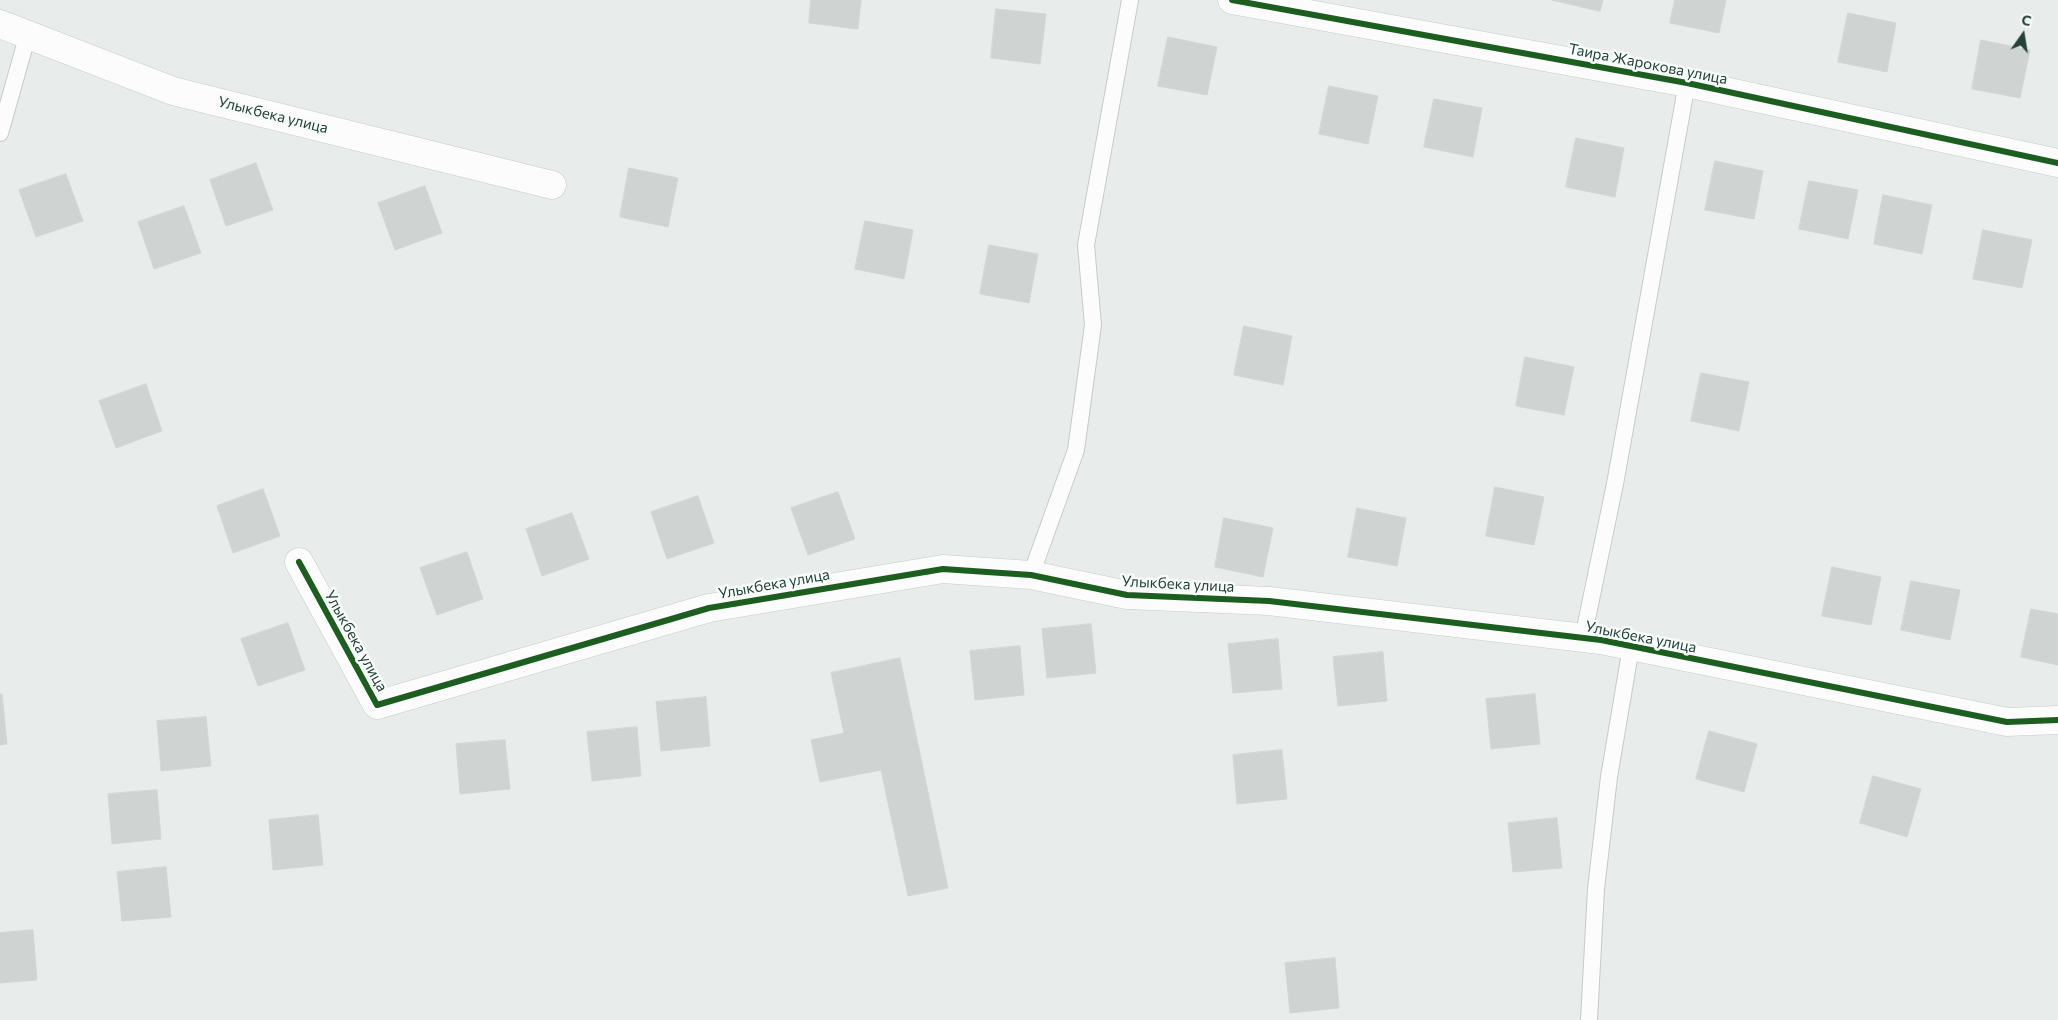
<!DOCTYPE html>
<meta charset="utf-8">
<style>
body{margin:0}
#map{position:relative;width:2058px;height:1020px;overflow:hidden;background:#e8edeb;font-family:Commissioner,sans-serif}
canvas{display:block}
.north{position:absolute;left:1998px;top:10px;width:50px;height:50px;-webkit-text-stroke:4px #f7fbf9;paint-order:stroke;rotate:13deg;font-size:14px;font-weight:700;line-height:20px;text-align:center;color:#24423a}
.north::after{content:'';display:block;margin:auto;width:18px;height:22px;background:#24423a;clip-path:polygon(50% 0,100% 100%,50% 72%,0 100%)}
</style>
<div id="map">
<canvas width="2058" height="1020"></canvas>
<div class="north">С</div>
</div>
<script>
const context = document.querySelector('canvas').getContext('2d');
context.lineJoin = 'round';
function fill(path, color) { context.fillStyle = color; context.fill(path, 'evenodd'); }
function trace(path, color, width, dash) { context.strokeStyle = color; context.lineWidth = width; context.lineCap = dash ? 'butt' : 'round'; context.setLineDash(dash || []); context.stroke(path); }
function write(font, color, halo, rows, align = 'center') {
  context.font = font + ' Commissioner,sans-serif'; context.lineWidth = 5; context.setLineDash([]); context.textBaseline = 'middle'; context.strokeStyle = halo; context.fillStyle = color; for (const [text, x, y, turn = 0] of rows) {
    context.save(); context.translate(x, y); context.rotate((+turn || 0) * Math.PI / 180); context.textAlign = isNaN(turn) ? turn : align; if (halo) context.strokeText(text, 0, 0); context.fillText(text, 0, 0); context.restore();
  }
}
const building = new Path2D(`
 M 811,0 L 861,0 L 858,29 L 809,23 Z
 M 1552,0 L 1603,0 L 1600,11 Z
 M 1675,0 L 1726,0 L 1719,33 L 1670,23 Z
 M 996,9 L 1046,14 L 1040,64 L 991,58 Z
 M 1848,13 L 1896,23 L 1887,72 L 1838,62 Z
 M 1168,37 L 1217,47 L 1207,95 L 1158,86 Z
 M 1981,40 L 2030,50 L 2020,98 L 1972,89 Z
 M 1329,86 L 1378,96 L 1368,144 L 1319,134 Z
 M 1434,99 L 1482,108 L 1473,157 L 1424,147 Z
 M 1576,138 L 1624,148 L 1615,197 L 1566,187 Z
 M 1715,161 L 1763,171 L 1754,219 L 1705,210 Z
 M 256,163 L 273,210 L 226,226 L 210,180 Z
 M 629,168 L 678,178 L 668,227 L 620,217 Z
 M 66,174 L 83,221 L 36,237 L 19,190 Z
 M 1809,181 L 1858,190 L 1848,239 L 1799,229 Z
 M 425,186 L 442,233 L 395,250 L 378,203 Z
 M 1883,195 L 1932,205 L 1922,254 L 1874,244 Z
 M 184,206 L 201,253 L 154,269 L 138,222 Z
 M 865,221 L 913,230 L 904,279 L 855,269 Z
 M 1983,230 L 2032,240 L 2022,288 L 1973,279 Z
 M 989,245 L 1038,254 L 1029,303 L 980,294 Z
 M 1244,326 L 1292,336 L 1283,385 L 1234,375 Z
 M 1525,357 L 1574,367 L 1564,415 L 1516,406 Z
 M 1701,373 L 1749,382 L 1739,431 L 1691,421 Z
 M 146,384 L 162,431 L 116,448 L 99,401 Z
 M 1495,487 L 1544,497 L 1534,545 L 1486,536 Z
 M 263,489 L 280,536 L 233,553 L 217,506 Z
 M 838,492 L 855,539 L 808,555 L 791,508 Z
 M 698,496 L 714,543 L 667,559 L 651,512 Z
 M 1357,508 L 1406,518 L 1397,566 L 1348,557 Z
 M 572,513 L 589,559 L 542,576 L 526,529 Z
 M 1224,518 L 1273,528 L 1263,577 L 1215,567 Z
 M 467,552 L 483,599 L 437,615 L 420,568 Z
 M 1832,567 L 1881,577 L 1871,625 L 1822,616 Z
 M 1911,581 L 1960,590 L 1950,640 L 1901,630 Z
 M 2031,609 L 2058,614 L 2058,665 L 2021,657 Z
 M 288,623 L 305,670 L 258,686 L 241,639 Z
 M 1091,624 L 1096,673 L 1047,678 L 1042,629 Z
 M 1278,639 L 1282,689 L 1233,693 L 1228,644 Z
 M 1020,646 L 1024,695 L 975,700 L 970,651 Z
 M 1383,652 L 1387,701 L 1338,706 L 1333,657 Z
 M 900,658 L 948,888 L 908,896 L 881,770 L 820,782 L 811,740 L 844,733 L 831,673 Z
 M 0,694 L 2,694 L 7,744 L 0,745 Z
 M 1535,694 L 1540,744 L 1491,749 L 1486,699 Z
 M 706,697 L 710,746 L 661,751 L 656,702 Z
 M 206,717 L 211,766 L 161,771 L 157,721 Z
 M 637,727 L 641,776 L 592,781 L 587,732 Z
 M 1709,731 L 1757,744 L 1744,792 L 1696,779 Z
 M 505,740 L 510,789 L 460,794 L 456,744 Z
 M 1282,750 L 1287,799 L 1237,804 L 1233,755 Z
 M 1873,776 L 1921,789 L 1907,837 L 1860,823 Z
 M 157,790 L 161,839 L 112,844 L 108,794 Z
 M 318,815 L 323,865 L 273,870 L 269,820 Z
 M 1557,818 L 1562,868 L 1513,872 L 1508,823 Z
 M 166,867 L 171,917 L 122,921 L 117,872 Z
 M 33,930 L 37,980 L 0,983 L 0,933 Z
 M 1335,958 L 1339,1008 L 1290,1013 L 1285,963 Z`);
const lane = new Path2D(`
 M 0,133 L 28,34
 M 1031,575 L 1076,450 L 1093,325 L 1086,245 L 1130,0
 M 1583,638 L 1615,484 L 1687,83
 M 1589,1020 L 1596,889 L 1609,777 L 1631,647`);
const street = new Path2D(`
 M 1232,0 L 1687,83 L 2058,163
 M 0,24 L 173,91 L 552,185
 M 299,562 L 377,705 L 709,608 L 943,569 L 1031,575 L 1127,595 L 1269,601 L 1601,640 L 2007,722 L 2058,720`);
const cycleway = new Path2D(`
 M 1232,0 L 1687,83 L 2058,163
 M 299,562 L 377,705 L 709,608 L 943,569 L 1031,575 L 1127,595 L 1269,601 L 1601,640 L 2007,722 L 2058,720`);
const streetNames = [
 ["Таира Жарокова улица",1648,64,11],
 ["Улыкбека улица",273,115,14],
 ["Улыкбека улица",774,584,-10],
 ["Улыкбека улица",1178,584,3],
 ["Улыкбека улица",1641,637,11],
 ["Улыкбека улица",356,641,61]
];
fill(building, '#cfd4d2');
trace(building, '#d1d6d4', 1);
trace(lane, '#c5cac8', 18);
trace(street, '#c5cac8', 29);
trace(lane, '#fcfcfc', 16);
trace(street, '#fcfcfc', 28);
trace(cycleway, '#1b5e20', 6);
write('15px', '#24423a', '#f7fbf9', streetNames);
</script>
